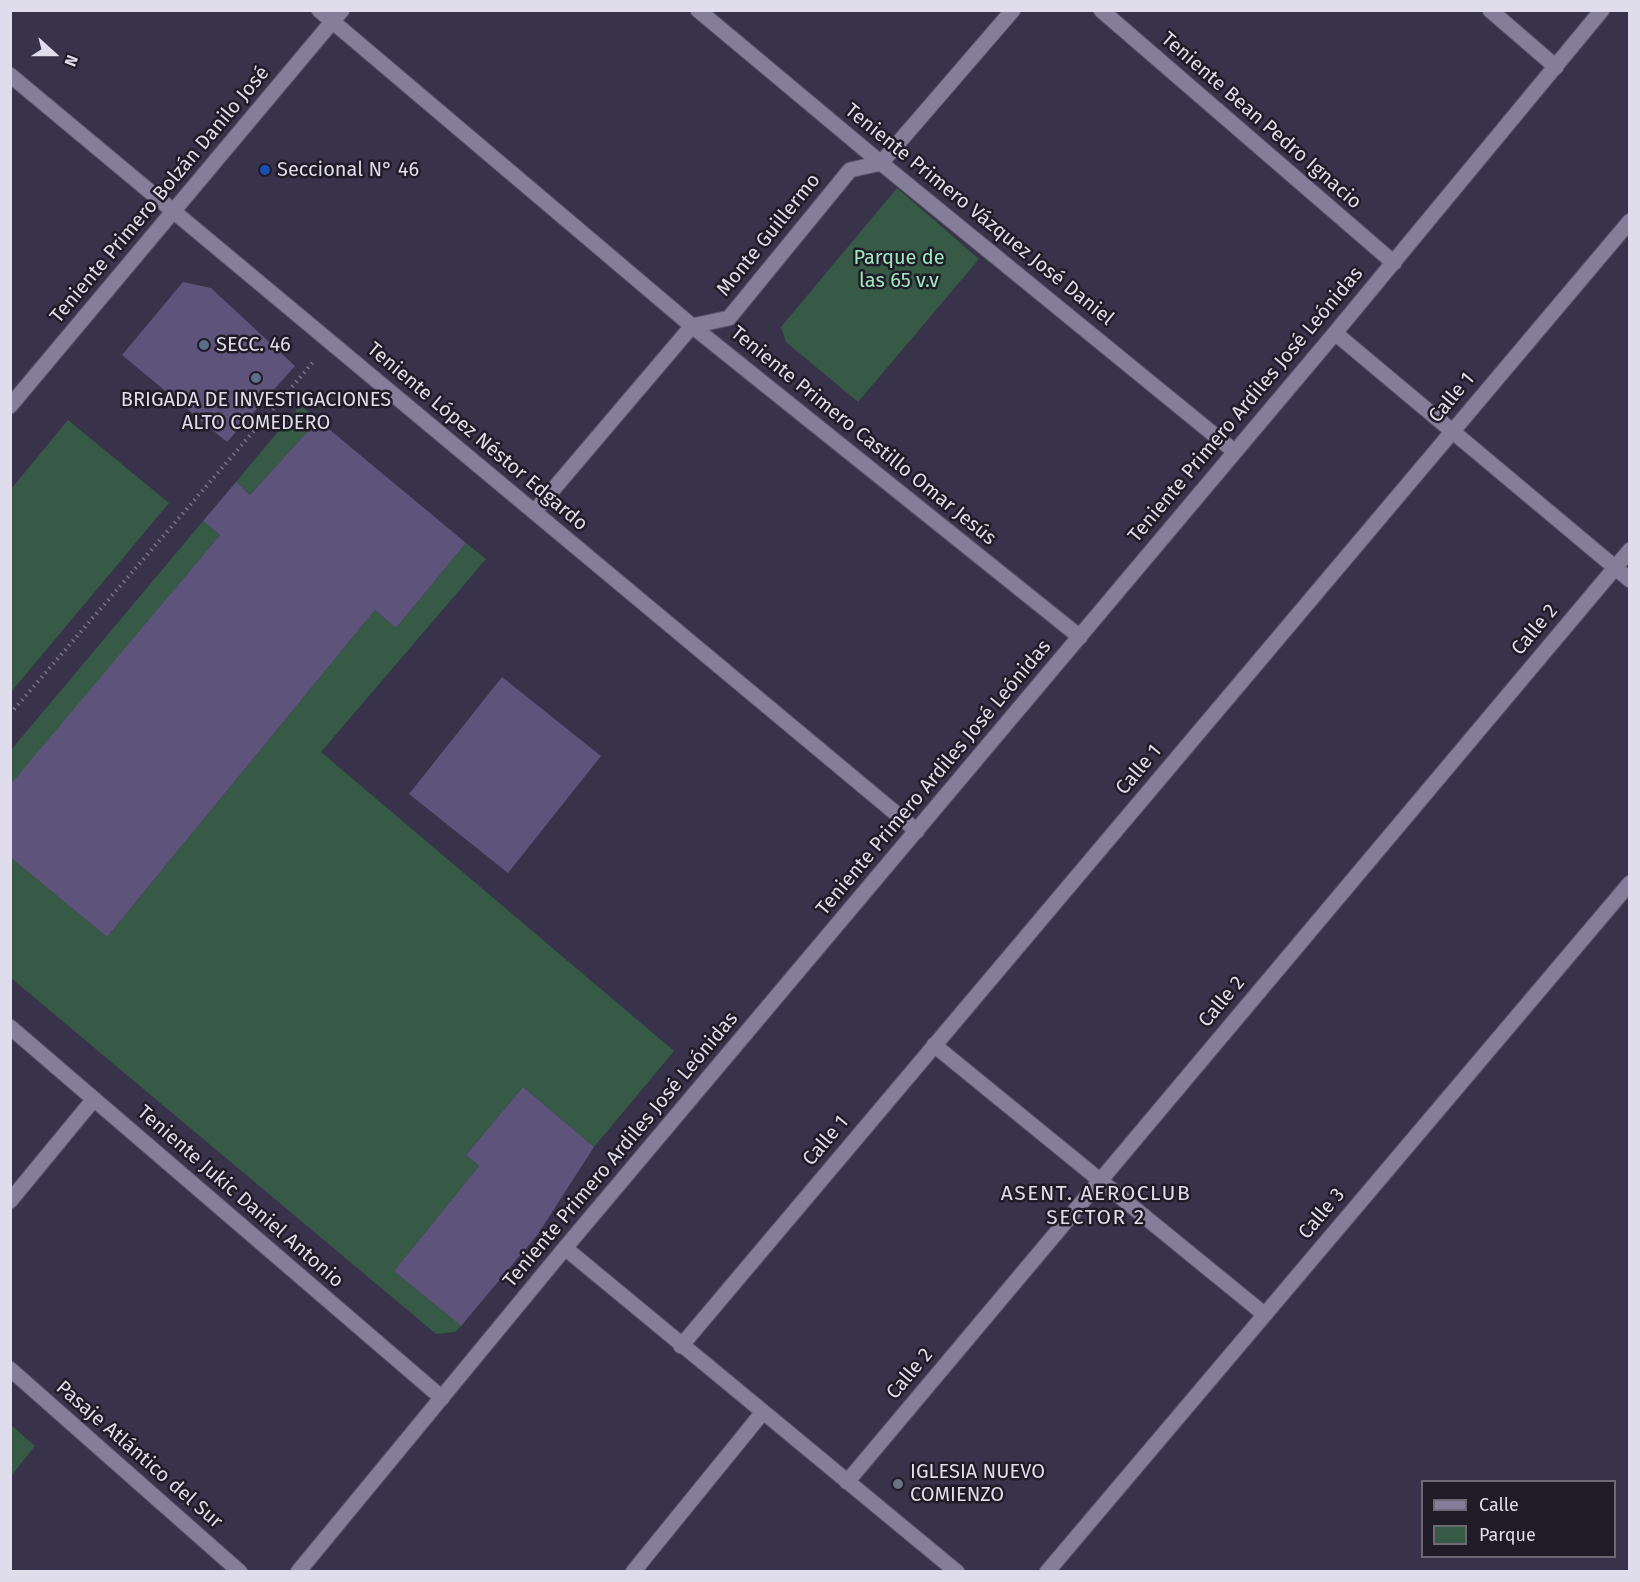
<!DOCTYPE html>
<meta charset="utf-8">
<style>
body{margin:0}
#map{position:relative;width:1640px;height:1582px;overflow:hidden;background:#38324a;font-family:"Fira Sans",sans-serif}
canvas{display:block}
.frame{position:absolute;inset:0;border:12px solid #dfdceb;pointer-events:none}
.legend{position:absolute;left:1421px;top:1480px;width:195px;height:78px;box-sizing:border-box;background:#1f1c27;border:2px solid #6c6975;margin:0;padding:8px 10px;list-style:none;font-size:18px;color:#dfdceb}
.legend li{display:flex;align-items:center;gap:12px;height:30px}
.legend b{width:30px;border:2px solid #6c6975}
.north{position:absolute;left:24px;top:24px;width:60px;height:60px;-webkit-text-stroke:4px #1f1c27;paint-order:stroke;rotate:111deg;font-size:16px;font-weight:700;line-height:24px;text-align:center;color:#dfdceb}
.north::after{content:'';display:block;margin:auto;width:21px;height:27px;background:#dfdceb;clip-path:polygon(50% 0,100% 100%,50% 72%,0 100%)}
</style>
<div id="map">
<canvas width="1640" height="1582"></canvas>
<div class="frame"></div>
<ul class="legend">
<li><b style="height:8px;background:#857e9a"></b>Calle</li>
<li><b style="height:16px;background:#365a46"></b>Parque</li>
</ul>
<div class="north">N</div>
</div>
<script>
const context = document.querySelector('canvas').getContext('2d');
context.lineJoin = 'round';
function fill(path, color) { context.fillStyle = color; context.fill(path, 'evenodd'); }
function trace(path, color, width, dash) { context.strokeStyle = color; context.lineWidth = width; context.lineCap = dash ? 'butt' : 'round'; context.setLineDash(dash || []); context.stroke(path); }
function write(font, color, halo, rows, align = 'center') {
  context.font = font + ' "Fira Sans",sans-serif'; context.lineWidth = 5; context.setLineDash([]); context.textBaseline = 'middle'; context.strokeStyle = halo; context.fillStyle = color; for (const [text, x, y, turn = 0] of rows) {
    context.save(); context.translate(x, y); context.rotate((+turn || 0) * Math.PI / 180); context.textAlign = isNaN(turn) ? turn : align; if (halo) context.strokeText(text, 0, 0); context.fillText(text, 0, 0); context.restore();
  }
}
const green = new Path2D(`
 M 897,188 L 979,259 L 858,402 L 786,342 L 781,327 Z
 M 300,405 L 318,420 L 250,495 L 236,482 Z
 M 68,420 L 169,503 L 11,692 L 11,489 Z
 M 203,521 L 220,535 L 11,785 L 11,750 Z
 M 466,543 L 486,559 L 321,752 L 674,1051 L 594,1147 L 523,1087 L 466,1155 L 479,1166 L 394,1271 L 461,1326 L 455,1332 L 436,1334 L 11,978 L 10,857 L 107,937 L 375,610 L 396,628 Z
 M 11,1425 L 35,1446 L 11,1476 Z`);
const building = new Path2D(`
 M 183,282 L 211,288 L 295,366 L 227,442 L 122,355 Z
 M 318,420 L 466,543 L 396,628 L 375,610 L 107,937 L 10,857 L 10,785 L 220,535 L 203,521 L 236,482 L 250,495 Z
 M 502,677 L 601,756 L 508,873 L 409,794 Z
 M 523,1087 L 594,1147 L 538,1234 L 461,1326 L 394,1271 L 479,1166 L 466,1155 Z`);
const path = new Path2D(`
 M 10,714 L 315,360`);
const minor = new Path2D(`
 M 319,10 L 692,326 L 1080,637
 M 698,10 L 881,163 L 1234,451
 M 1101,10 L 1394,263
 M 1490,10 L 1556,67
 M 10,75 L 917,831
 M 1335,333 L 1630,580
 M 10,406 L 342,10
 M 534,512 L 692,326 L 729,318 L 850,170 L 881,163 L 1013,10
 M 10,1027 L 442,1398
 M 934,1045 L 1264,1314
 M 10,1201 L 94,1099
 M 565,1248 L 957,1572
 M 681,1346 L 1630,221
 M 10,1369 L 240,1572
 M 847,1482 L 1630,550
 M 298,1572 L 565,1248 L 1335,333 L 1602,10
 M 633,1572 L 763,1412
 M 1047,1572 L 1630,883`);
const markers = [
 [265,170,6,"#1a4fb4"],
 [204,345,6,"#5c6f8a"],
 [256,378,6,"#5c6f8a"],
 [898,1484,6,"#6b7280"]
];
const streetNames = [
 ["Teniente Bean Pedro Ignacio",1261,121,41],
 ["Teniente Primero Bolzán Danilo José",160,195,-50],
 ["Teniente Primero Vázquez José Daniel",979,215,39],
 ["Monte Guillermo",769,235,-51],
 ["Calle 1",1452,398,-50],
 ["Teniente Primero Ardiles José Leónidas",1246,405,-50],
 ["Teniente Primero Castillo Omar Jesús",863,436,39],
 ["Teniente López Néstor Edgardo",477,437,40],
 ["Calle 2",1535,630,-50],
 ["Calle 1",1139,770,-50],
 ["Teniente Primero Ardiles José Leónidas",934,778,-50],
 ["Calle 2",1222,1002,-50],
 ["Calle 1",826,1141,-50],
 ["Teniente Primero Ardiles José Leónidas",621,1150,-50],
 ["Teniente Jukic Daniel Antonio",240,1197,41],
 ["Calle 3",1322,1214,-50],
 ["Calle 2",910,1374,-50],
 ["Pasaje Atlántico del Sur",139,1455,41]
];
const poiNames = [
 ["Seccional N° 46",277,170],
 ["SECC. 46",216,345],
 ["BRIGADA DE INVESTIGACIONES",256,400,"center"],
 ["ALTO COMEDERO",256,423,"center"],
 ["IGLESIA NUEVO",910,1472],
 ["COMIENZO",910,1495]
];
const parkNames = [
 ["Parque de",899,258],
 ["las 65 v.v",899,281]
];
const neighbourhoodNames = [
 ["ASENT. AEROCLUB",1096,1194],
 ["SECTOR 2",1096,1218]
];
fill(green, '#365a46');
fill(building, '#5e537b');
trace(minor, '#555064', 17);
trace(path, '#797489', 4, [1.5, 4.5]);
trace(minor, '#857e9a', 15);
for (const [x, y, r, color] of markers) { const dot = new Path2D(); dot.arc(x, y, r, 0, 2 * Math.PI); context.fillStyle = color; context.fill(dot); trace(dot, '#1f1c27', 2); }
write('20px', '#dfdceb', '#1f1c27', streetNames);
write('20px', '#dfdceb', '#1f1c27', poiNames, 'left');
write('20px', '#9ee9bf', '#1f1c27', parkNames);
context.letterSpacing = '1.5px';
write('21px', '#dfdceb', '#1f1c27', neighbourhoodNames);
context.letterSpacing = '0px';
</script>
